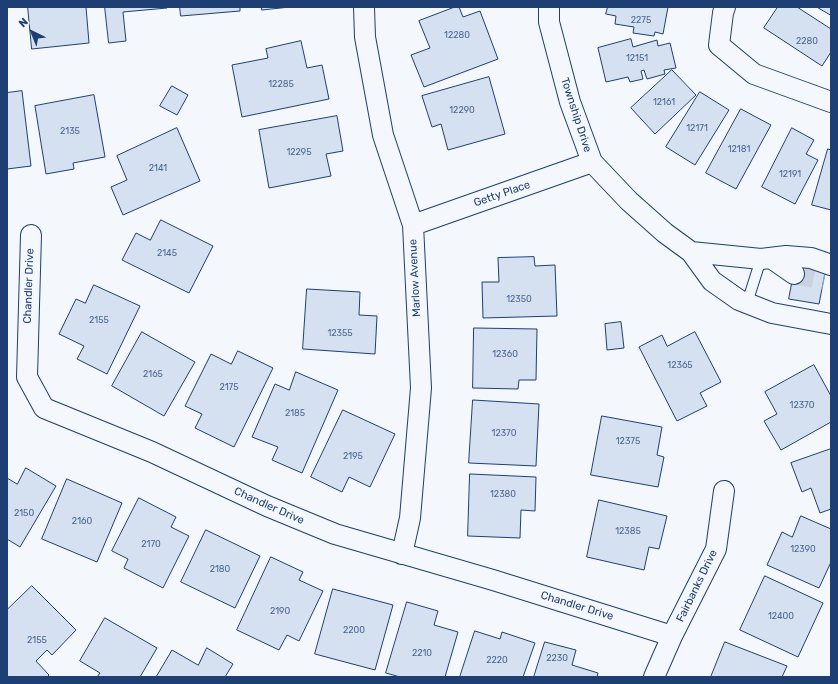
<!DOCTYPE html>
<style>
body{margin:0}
#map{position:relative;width:838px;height:684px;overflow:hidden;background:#f4f7fb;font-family:Rubik,sans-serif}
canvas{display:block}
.frame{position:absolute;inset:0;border:8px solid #1d3f73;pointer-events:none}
.north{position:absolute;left:12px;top:12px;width:40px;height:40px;-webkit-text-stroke:3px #f4f7fb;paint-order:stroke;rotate:317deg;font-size:11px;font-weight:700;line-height:16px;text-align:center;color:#1d3f73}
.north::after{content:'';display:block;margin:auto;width:14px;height:18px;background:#1d3f73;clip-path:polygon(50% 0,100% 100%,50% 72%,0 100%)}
</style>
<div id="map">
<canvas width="838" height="684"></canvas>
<div class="frame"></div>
<div class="north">N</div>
</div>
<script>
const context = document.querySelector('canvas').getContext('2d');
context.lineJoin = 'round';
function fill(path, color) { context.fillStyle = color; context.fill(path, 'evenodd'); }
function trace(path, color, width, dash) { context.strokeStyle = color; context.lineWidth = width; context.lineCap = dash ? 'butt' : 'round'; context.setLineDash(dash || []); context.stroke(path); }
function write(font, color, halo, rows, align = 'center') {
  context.font = font + ' Rubik,sans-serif'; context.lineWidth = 3; context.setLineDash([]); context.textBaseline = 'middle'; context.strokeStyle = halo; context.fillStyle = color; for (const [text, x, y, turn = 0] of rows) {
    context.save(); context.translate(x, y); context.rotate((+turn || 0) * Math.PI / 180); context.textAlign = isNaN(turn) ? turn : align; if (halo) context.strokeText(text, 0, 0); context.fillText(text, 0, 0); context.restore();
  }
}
const building = new Path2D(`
 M 28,7 L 86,7 L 89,43 L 32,49 Z
 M 105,7 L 167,7 L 167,8 L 123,12 L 126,41 L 109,43 Z
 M 180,7 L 240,7 L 240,11 L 181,16 Z
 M 262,7 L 290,7 L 262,10 Z
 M 455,7 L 459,7 L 463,17 L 480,11 L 498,59 L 424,87 L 411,55 L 430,48 L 419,21 Z
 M 608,7 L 668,7 L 663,34 L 655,32 L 654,36 L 633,33 L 634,27 L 615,24 L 616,16 L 606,14 Z
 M 778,7 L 797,7 L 831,29 L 831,52 L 822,66 L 764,28 Z
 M 817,7 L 831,7 L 831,15 Z
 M 631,39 L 633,47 L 657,40 L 658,46 L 670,43 L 676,68 L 664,70 L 665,74 L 647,79 L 644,70 L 641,71 L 643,79 L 630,82 L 628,77 L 606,82 L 598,48 Z
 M 301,41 L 307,68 L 322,65 L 329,99 L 242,117 L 232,65 L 268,58 L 266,49 Z
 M 672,70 L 696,95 L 655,134 L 631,108 Z
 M 489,77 L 505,134 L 448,150 L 441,124 L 432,127 L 422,96 Z
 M 172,86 L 188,95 L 177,115 L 160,106 Z
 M 22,91 L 31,166 L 7,169 L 7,93 Z
 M 700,92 L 729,110 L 695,165 L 666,147 Z
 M 94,95 L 105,157 L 73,163 L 74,169 L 46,174 L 35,106 Z
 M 741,109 L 771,125 L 736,189 L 706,173 Z
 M 337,116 L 343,151 L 326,154 L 331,176 L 269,188 L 259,130 Z
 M 177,128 L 200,181 L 123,215 L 111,187 L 127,180 L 117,156 Z
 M 792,128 L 814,140 L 806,154 L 818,160 L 795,204 L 762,187 Z
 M 828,149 L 831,150 L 831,210 L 812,205 Z
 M 161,220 L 213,246 L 189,293 L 122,260 L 136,233 L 150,240 Z
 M 534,257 L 535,266 L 555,265 L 557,316 L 483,318 L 482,282 L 499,282 L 498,258 Z
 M 796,263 L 826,268 L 819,304 L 789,299 Z
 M 94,285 L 140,306 L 107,374 L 77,359 L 84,346 L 59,334 L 76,299 L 85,303 Z
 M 307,289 L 360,292 L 359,315 L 377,316 L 375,354 L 303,349 Z
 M 621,322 L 624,348 L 607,350 L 605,324 Z
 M 474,328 L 537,329 L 536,380 L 519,380 L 518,389 L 473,388 Z
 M 142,332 L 195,362 L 164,416 L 112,386 Z
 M 695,332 L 721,382 L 700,393 L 707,406 L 677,421 L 639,347 L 662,335 L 667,346 Z
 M 238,351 L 273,368 L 234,447 L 195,428 L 202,414 L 185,406 L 211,354 L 231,364 Z
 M 814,365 L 831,396 L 831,422 L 781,450 L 764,421 L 777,414 L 765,392 Z
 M 296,372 L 338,390 L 302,473 L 272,460 L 278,447 L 252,437 L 275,384 L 289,390 Z
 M 473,400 L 539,404 L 536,466 L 469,463 Z
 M 343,410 L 395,434 L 370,487 L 349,477 L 342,492 L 311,477 Z
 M 602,416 L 662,427 L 657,455 L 664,457 L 658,487 L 591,475 Z
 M 831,449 L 831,509 L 820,513 L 811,488 L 802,492 L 791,463 Z
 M 26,468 L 56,486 L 20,547 L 7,539 L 7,478 L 17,484 Z
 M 470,474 L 536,477 L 535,511 L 521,510 L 520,538 L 468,536 Z
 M 67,479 L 122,503 L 97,562 L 42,539 Z
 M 139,498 L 176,517 L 171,527 L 189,536 L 163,588 L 124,568 L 128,559 L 112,551 Z
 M 599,500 L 667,516 L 659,549 L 649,547 L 644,570 L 587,557 Z
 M 801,516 L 831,529 L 831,562 L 819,588 L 767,565 L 782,532 L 792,537 Z
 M 206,530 L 260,556 L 235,608 L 181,582 Z
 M 271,557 L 303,572 L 299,580 L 323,591 L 299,641 L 287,635 L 279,650 L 237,630 Z
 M 765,576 L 823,603 L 798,657 L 740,630 Z
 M 32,586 L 76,630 L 52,655 L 47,650 L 36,661 L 49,675 L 47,677 L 7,677 L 7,610 Z
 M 333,589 L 393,605 L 375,670 L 315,654 Z
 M 407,602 L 438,611 L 434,625 L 458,632 L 445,677 L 400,677 L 386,673 Z
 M 105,618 L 157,648 L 140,677 L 97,677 L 100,673 L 80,661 Z
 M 475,631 L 500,639 L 502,632 L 535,643 L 523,677 L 460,677 Z
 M 545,642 L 576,650 L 572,665 L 598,673 L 597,677 L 534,677 Z
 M 725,642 L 787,666 L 782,677 L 711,677 Z
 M 207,648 L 233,664 L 225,677 L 156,677 L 172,650 L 198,665 Z`);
const streetTunnel = new Path2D(`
 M 794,274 L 824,280`);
const lane = new Path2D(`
 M 747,303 L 761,259`);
const street = new Path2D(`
 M 364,7 L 365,37 L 383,135 L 413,225 L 421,388 L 410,518 L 402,554
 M 549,7 L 549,22 L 570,102 L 592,162 L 629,201 L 665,233 L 691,252 L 712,281 L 739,300 L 772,313 L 831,324
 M 725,7 L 723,13 L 719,45 L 754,74 L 831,102
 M 413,225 L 592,162
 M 31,235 L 27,377 L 44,408 L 152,452 L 267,506 L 335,534 L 493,580 L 672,636
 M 691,252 L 761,259 L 786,256 L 811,258 L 831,265
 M 771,258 L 794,274
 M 654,677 L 672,636 L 716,549 L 724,491`);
const numberNames = [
 ["2275",641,20],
 ["12280",457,35],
 ["2280",807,41],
 ["12151",637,58],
 ["12285",281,84],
 ["12161",664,102],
 ["12290",462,110],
 ["12171",697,128],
 ["2135",70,131],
 ["12181",739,149],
 ["12295",299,152],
 ["2141",158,168],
 ["12191",790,174],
 ["2145",167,253],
 ["12350",519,299],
 ["2155",99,320],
 ["12355",340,333],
 ["12360",505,354],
 ["12365",680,365],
 ["2165",153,374],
 ["2175",229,387],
 ["12370",802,405],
 ["2185",295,413],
 ["12370",504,433],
 ["12375",628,441],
 ["2195",353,456],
 ["12380",503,494],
 ["2150",24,513],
 ["2160",82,521],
 ["12385",628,531],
 ["2170",151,544],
 ["12390",803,549],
 ["2180",220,569],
 ["2190",280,611],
 ["12400",781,616],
 ["2200",354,630],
 ["2155",37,640],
 ["2210",422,653],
 ["2230",557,658],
 ["2220",497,660]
];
const streetNames = [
 ["Township Drive",576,115,72],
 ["Getty Place",502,194,-19],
 ["Marlow Avenue",415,278,-93],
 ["Chandler Drive",29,286,-88],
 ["Chandler Drive",269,506,24],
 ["Fairbanks Drive",697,586,-64],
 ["Chandler Drive",577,606,17]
];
fill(building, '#d5e0f0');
trace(building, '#1d3f73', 1);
trace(streetTunnel, '#c9d2e0', 20, [20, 10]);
trace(lane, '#1d3f73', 12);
trace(street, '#1d3f73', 22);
trace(lane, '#f4f7fb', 10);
trace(street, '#f4f7fb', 20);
write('9px', '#4b6792', null, numberNames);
write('11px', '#1d3f73', '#f4f7fb', streetNames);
</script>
